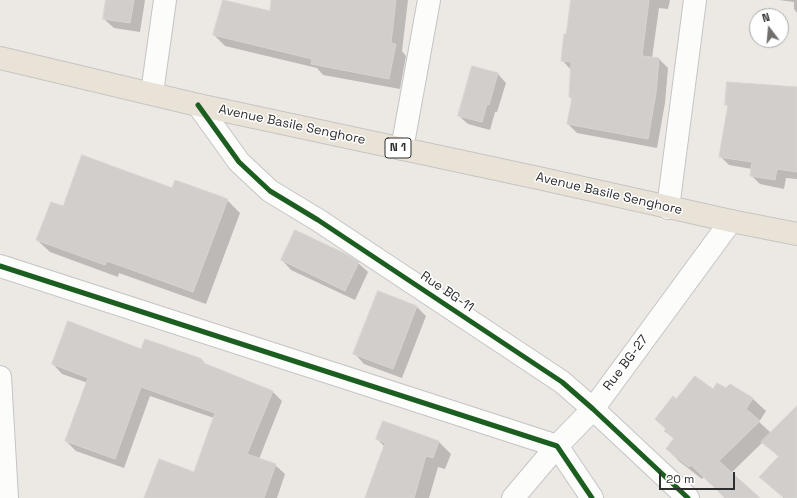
<!DOCTYPE html>
<style>
body{margin:0}
#map{position:relative;width:797px;height:498px;overflow:hidden;background:#ece8e4;font-family:"Space Grotesk",sans-serif}
canvas{display:block}
.north{position:absolute;left:749px;top:8px;width:40px;height:40px;box-sizing:border-box;background:#fff;border:1px solid #ababab;border-radius:50%;rotate:344deg;font-size:11px;font-weight:700;line-height:16px;text-align:center;color:#2e2e2e}
.north::after{content:'';display:block;margin:auto;width:14px;height:18px;background:#706f6e;clip-path:polygon(50% 0,100% 100%,50% 72%,0 100%)}
.scale{position:absolute;left:659px;top:472px;width:76px;height:18px;box-sizing:border-box;border:2px solid #2e2e2e;border-top:0;padding-left:5px;font-size:12px;line-height:14px;white-space:nowrap;color:#2e2e2e;-webkit-text-stroke:3px #fff;paint-order:stroke}
</style>
<div id="map">
<canvas width="797" height="498"></canvas>
<div class="north">N</div>
<div class="scale">20 m</div>
</div>
<script>
const context = document.querySelector('canvas').getContext('2d');
context.lineJoin = 'round';
function fill(path, color) { context.fillStyle = color; context.fill(path, 'evenodd'); }
function trace(path, color, width, dash) { context.strokeStyle = color; context.lineWidth = width; context.lineCap = dash ? 'butt' : 'round'; context.setLineDash(dash || []); context.stroke(path); }
function write(font, color, halo, rows, align = 'center') {
  context.font = font + ' "Space Grotesk",sans-serif'; context.lineWidth = 3; context.setLineDash([]); context.textBaseline = 'middle'; context.strokeStyle = halo; context.fillStyle = color; for (const [text, x, y, turn = 0] of rows) {
    context.save(); context.translate(x, y); context.rotate((+turn || 0) * Math.PI / 180); context.textAlign = isNaN(turn) ? turn : align; if (halo) context.strokeText(text, 0, 0); context.fillText(text, 0, 0); context.restore();
  }
}
const shadow = new Path2D(`
 M 107,0 L 145,0 L 140,32 L 114,28 L 104,19 Z
 M 333,0 L 408,0 L 402,51 L 406,56 L 400,89 L 323,75 L 317,68 L 225,46 L 214,35 L 330,27 Z
 M 572,0 L 670,0 L 668,9 L 659,8 L 652,58 L 659,59 L 668,68 L 665,103 L 657,148 L 577,133 L 568,124 L 573,100 L 570,97 L 571,70 L 562,60 L 567,35 Z
 M 779,0 L 797,0 L 797,13 L 794,9 L 794,2 Z
 M 498,74 L 506,83 L 497,112 L 495,112 L 490,130 L 468,124 L 459,116 Z
 M 797,88 L 797,179 L 786,178 L 784,189 L 760,184 L 751,175 L 752,169 L 729,165 L 720,156 L 728,106 L 726,104 Z
 M 172,189 L 227,200 L 240,213 L 206,304 L 119,273 L 118,277 L 50,252 L 37,240 L 63,208 Z
 M 282,260 L 358,263 L 368,272 L 355,300 L 291,270 Z
 M 417,307 L 426,316 L 402,378 L 364,364 L 355,354 Z
 M 142,350 L 202,360 L 207,366 L 273,392 L 282,401 L 259,459 L 275,465 L 285,474 L 277,498 L 145,498 L 194,473 L 214,418 L 150,396 L 124,468 L 76,451 L 66,441 L 88,383 L 62,374 L 53,364 Z
 M 730,386 L 753,399 L 766,411 L 759,422 L 771,433 L 797,408 L 797,498 L 784,498 L 772,488 L 761,477 L 779,457 L 763,442 L 731,473 L 758,498 L 726,498 L 704,477 L 702,479 L 680,462 L 667,449 L 674,439 L 666,431 L 677,400 L 713,390 L 726,390 Z
 M 383,423 L 439,442 L 451,454 L 445,469 L 438,467 L 429,498 L 366,498 L 384,446 L 377,439 Z`);
const building = new Path2D(`
 M 106,0 L 134,0 L 130,23 L 103,19 Z
 M 223,0 L 270,11 L 271,0 L 396,0 L 391,43 L 396,44 L 389,79 L 311,64 L 312,59 L 213,35 Z
 M 571,0 L 649,0 L 642,56 L 659,58 L 656,93 L 648,139 L 567,124 L 572,98 L 569,97 L 571,62 L 561,61 L 564,34 L 566,34 Z
 M 472,66 L 498,73 L 489,105 L 487,104 L 482,122 L 458,116 Z
 M 727,82 L 797,87 L 797,172 L 777,169 L 775,180 L 750,176 L 752,162 L 719,157 L 728,105 L 725,105 Z
 M 82,155 L 172,188 L 175,180 L 228,199 L 193,292 L 107,261 L 105,265 L 36,240 L 51,202 L 63,206 Z
 M 295,230 L 346,254 L 359,262 L 345,291 L 281,260 Z
 M 378,291 L 417,306 L 393,369 L 353,354 Z
 M 68,321 L 141,349 L 145,339 L 202,359 L 201,362 L 273,391 L 247,454 L 276,464 L 264,498 L 144,498 L 159,459 L 194,472 L 215,413 L 141,387 L 115,459 L 65,441 L 88,378 L 52,364 Z
 M 695,376 L 713,389 L 717,383 L 726,388 L 730,384 L 753,398 L 746,409 L 760,421 L 719,461 L 760,498 L 725,498 L 691,465 L 689,467 L 666,449 L 674,438 L 664,431 L 666,429 L 655,419 L 673,396 L 676,399 Z
 M 797,406 L 797,498 L 785,498 L 759,477 L 779,456 L 761,442 Z
 M 383,421 L 439,441 L 433,458 L 426,456 L 414,498 L 365,498 L 385,443 L 376,439 Z`);
const minor = new Path2D(`
 M 152,93 L 165,0
 M 198,105 L 239,162 L 270,191 L 318,220 L 562,382 L 593,409 L 688,498
 M 402,149 L 429,0
 M 668,208 L 695,0
 M 0,266 L 557,446 L 592,498
 M 0,377 L 7,498
 M 513,498 L 557,446 L 593,409 L 731,221`);
const trunk = new Path2D(`
 M 0,58 L 198,105 L 543,179 L 731,221 L 797,234`);
const cycleway = new Path2D(`
 M 198,105 L 239,162 L 270,191 L 318,220 L 562,382 L 593,409 L 688,498
 M 0,266 L 557,446 L 592,498`);
const shields = [
 [398,148,26]
];
const shieldNames = [
 ["N 1",398,148]
];
const streetNames = [
 ["Avenue Basile Senghore",292,125,12],
 ["Avenue Basile Senghore",609,194,13],
 ["Rue BG-11",447,292,34],
 ["Rue BG-27",626,363,-53]
];
fill(shadow, '#0003');
fill(building, '#d1cecb');
trace(building, '#d7d4d0', 1);
trace(minor, '#c5c4c5', 24);
trace(trunk, '#c6c5c4', 24);
trace(minor, '#fcfcfb', 22);
trace(trunk, '#e9e2d6', 22);
trace(cycleway, '#1b5e20', 5);
for (const [x, y, w] of shields) { const box = new Path2D(); box.roundRect(x - w / 2, y - 10, w, 20, 3); context.fillStyle = '#fff'; context.fill(box); trace(box, '#2e2e2e', 1); }
write('bold 12px', '#2e2e2e', null, shieldNames);
write('13px', '#2e2e2e', '#fff', streetNames);
</script>
